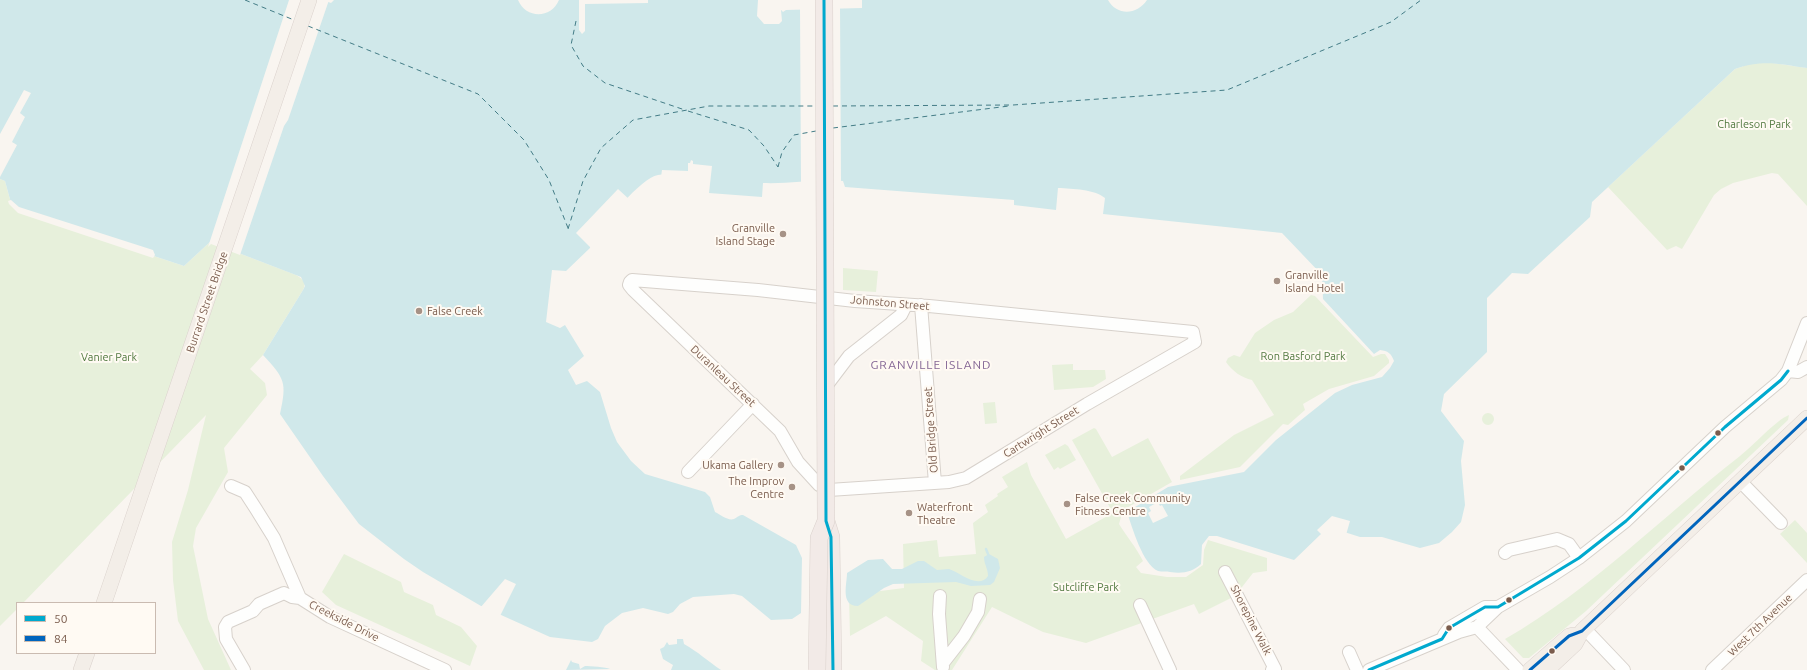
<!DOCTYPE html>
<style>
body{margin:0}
#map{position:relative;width:1807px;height:670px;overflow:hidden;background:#f9f5f0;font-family:Ubuntu,sans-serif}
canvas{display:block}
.legend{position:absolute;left:16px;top:602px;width:140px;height:52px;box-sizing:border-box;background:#fffaf3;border:1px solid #cabbb1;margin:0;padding:5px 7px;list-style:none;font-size:12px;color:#7a5c4d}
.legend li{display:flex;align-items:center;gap:8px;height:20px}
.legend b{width:20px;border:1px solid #cabbb1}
</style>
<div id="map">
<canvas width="1807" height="670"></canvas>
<ul class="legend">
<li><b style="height:5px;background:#00a9ce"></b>50</li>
<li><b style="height:5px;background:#0065bd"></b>84</li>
</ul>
</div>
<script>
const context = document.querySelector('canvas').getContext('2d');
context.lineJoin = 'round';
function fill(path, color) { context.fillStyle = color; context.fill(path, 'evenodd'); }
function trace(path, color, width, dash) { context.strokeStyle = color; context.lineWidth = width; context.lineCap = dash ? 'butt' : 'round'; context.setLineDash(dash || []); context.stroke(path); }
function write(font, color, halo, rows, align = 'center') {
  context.font = font + ' Ubuntu,sans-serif'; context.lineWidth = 4; context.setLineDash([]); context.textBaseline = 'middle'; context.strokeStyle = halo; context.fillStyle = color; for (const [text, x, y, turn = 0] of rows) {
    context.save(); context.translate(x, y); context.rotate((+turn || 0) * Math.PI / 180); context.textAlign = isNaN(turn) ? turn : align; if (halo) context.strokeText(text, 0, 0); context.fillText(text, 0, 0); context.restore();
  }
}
const green = new Path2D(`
 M 1766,62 L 1807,68 L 1807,206 L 1778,174 L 1772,173 L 1733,183 L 1721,189 L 1714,195 L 1682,249 L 1676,246 L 1667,250 L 1608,187 L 1735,69 L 1749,64 Z
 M 0,179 L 5,181 L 11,203 L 18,211 L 184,266 L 210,242 L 296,275 C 303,279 307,283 303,290 L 263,355 L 250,369 L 265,383 L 267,395 L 224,448 L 228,472 L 196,528 L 193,546 L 208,619 L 231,670 L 204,670 L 178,621 L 173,580 L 172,542 L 188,490 L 206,415 L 23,603 L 17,603 L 17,609 L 0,626 Z
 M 843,268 L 878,271 L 876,292 L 843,290 Z
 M 1311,295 L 1315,296 L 1373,357 L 1381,354 L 1385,354 L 1389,360 L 1389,363 L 1374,376 L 1329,389 L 1303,404 L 1305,410 L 1288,425 L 1283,424 L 1240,467 L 1180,480 L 1180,476 L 1234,435 L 1274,415 L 1252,380 C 1242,378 1232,371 1226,362 L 1228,358 L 1234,355 L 1240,357 L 1255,333 L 1274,320 L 1293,312 Z
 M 1073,364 L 1073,370 L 1105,370 L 1106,379 L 1093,387 L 1054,390 L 1052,365 Z
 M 995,402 L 997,423 L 985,424 L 983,403 Z
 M1482 419a6 6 0 1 1 12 0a6 6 0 1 1-12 0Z
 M 1789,415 L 1788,420 L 1586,611 L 1529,658 L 1523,658 L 1505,639 C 1592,589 1662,517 1740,456 C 1752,447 1776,420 1789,415 Z
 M 1094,428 L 1096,429 L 1112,457 L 1148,438 L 1172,482 L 1123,510 L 1119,524 C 1127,537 1136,547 1143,561 L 1136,567 L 1141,573 L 1167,577 L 1186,577 L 1203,565 L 1204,550 L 1208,540 L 1267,558 L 1267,571 L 1253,573 L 1235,596 L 1199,614 L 1194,604 L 1086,643 L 1043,632 L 992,607 L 952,670 L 935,670 L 921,661 L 923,641 L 886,616 L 850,636 L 849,595 L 904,588 L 903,544 L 937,540 L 939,557 L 976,554 L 973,523 L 988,512 L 985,505 L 998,496 L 997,494 L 1008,487 L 1002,477 L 1027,462 L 1031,475 L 1066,539 L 1113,513 L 1072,440 Z
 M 1065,444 L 1068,446 L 1076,460 L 1060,469 L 1058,467 L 1054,470 L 1045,455 Z
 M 1795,520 L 1807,533 L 1807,563 L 1780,534 Z
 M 344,554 L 401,582 L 404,592 L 433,605 L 436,615 L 461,627 L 477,646 L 470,666 L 336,605 L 322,592 Z`);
const water = new Path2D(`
 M 0,0 L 323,0 L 331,3 L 334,0 L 518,0 C 526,19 551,19 559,0 L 772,0 L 783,12 L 786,10 L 862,8 L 862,0 L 1108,0 C 1117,16 1137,15 1147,0 L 1807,0 L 1807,68 C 1779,64 1763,59 1735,69 L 1592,202 L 1590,217 L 1528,274 L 1512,273 L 1487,298 L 1487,352 L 1444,394 L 1441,411 L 1464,441 L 1461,461 L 1465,505 L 1461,522 L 1452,532 L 1439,543 L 1420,548 L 1382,537 L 1360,537 L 1338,530 L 1327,534 L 1301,559 L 1294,560 L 1217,536 L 1209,536 L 1202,545 L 1201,564 C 1192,572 1183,574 1170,572 C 1167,571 1162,572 1158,571 C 1143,565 1132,527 1127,512 L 1168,487 L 1244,472 L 1276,440 L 1335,393 L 1352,385 L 1382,377 L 1390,368 L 1394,361 C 1391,353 1388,351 1380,350 L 1374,354 L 1323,299 L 1322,275 L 1282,233 L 1103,214 L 1105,198 C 1094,189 1073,189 1058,188 L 1056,210 L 1014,205 L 1014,200 L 845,187 L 843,181 C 816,179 790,184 763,183 L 762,197 L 709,193 L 710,184 L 707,181 C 691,178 673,173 658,175 C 640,178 605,224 592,239 L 590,248 L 566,271 L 552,270 L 546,322 L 560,328 L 565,325 L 584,356 L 568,370 L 576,385 L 587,381 L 600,392 L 611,428 L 617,442 L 631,461 L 645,474 L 705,492 L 710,497 L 715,512 C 721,515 728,521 734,519 C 738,517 739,515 743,515 L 796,545 L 802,558 L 801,613 L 792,619 L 771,620 L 742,596 L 734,594 L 693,597 L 680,604 L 673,612 L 668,614 L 643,608 L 622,613 L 605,626 L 598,639 L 592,642 L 550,637 L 481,606 L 423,572 L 404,559 L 359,524 L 323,476 L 280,414 C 287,382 285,379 263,355 L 303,290 L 305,286 L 301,277 L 210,242 L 184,266 L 18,211 L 11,203 L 5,181 L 0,179 Z
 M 989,554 L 998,559 L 1000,568 L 994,582 L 990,585 L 971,586 L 956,582 L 893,584 L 884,588 L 858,606 C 840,606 847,584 847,573 L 868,560 L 883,559 L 892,569 L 902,569 L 918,561 L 924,561 L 937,570 L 949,569 C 959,572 979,590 988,576 C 988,569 984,564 984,557 Z
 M 677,639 L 683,639 L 684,644 C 698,652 708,661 721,670 L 671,670 L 673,665 L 663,659 L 660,649 L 664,647 L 667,642 L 669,645 L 677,644 Z
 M 571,660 L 572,662 L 579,664 L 580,669 L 585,666 C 590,666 606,667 610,669 L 566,670 Z`);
const pier = new Path2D(`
 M 289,0 L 329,0 L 288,120 L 284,126 L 240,255 L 211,244 L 208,247 Z
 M 579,0 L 648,0 L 648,3 L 585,4 L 585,31 L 582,34 L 579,30 Z
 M 758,0 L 775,0 L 783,9 L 781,10 L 782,21 L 779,24 L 764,24 L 757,16 Z
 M 840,6 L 841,183 L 801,183 L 800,7 Z
 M 24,90 L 31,93 L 20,113 L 25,117 L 12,142 L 17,145 L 0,177 L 0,134 Z
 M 691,160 L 693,161 L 693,164 L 712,166 L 710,184 L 661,177 L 662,170 L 688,171 L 688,163 L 690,163 Z
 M 618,189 L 630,200 L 594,240 L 591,248 L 576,233 Z
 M 11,200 L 19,207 L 153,250 L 155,255 L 153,258 L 18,213 L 9,204 L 8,201 Z
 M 1158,502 L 1160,506 L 1162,505 L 1168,516 L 1153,523 L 1148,513 L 1151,511 L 1149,507 Z
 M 1332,516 L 1350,521 L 1346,535 L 1339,532 L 1328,535 L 1302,560 L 1293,561 L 1321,534 L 1317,530 Z
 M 505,579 L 516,584 L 500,616 L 480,608 Z`);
const stream = new Path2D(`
 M 986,549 L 988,554`);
const ferry = new Path2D(`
 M 245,0 L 294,20
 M 576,21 L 571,45 L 583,66 L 605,83 L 685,110
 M 308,26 L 478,94 L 524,140 L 549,180 L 568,228
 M 833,106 L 1013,105 L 1227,90 L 1391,22 L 1421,0
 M 688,111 L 749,130 L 764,146 L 778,167
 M 833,128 L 1009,106
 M 778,167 L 782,152 L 794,135 L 816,131
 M 568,229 L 583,181 L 601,148 L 633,120 L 709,106 L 816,106`);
const minor = new Path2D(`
 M 632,280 L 758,290 L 855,301 L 929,306 L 1193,332 L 1195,342 L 1087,404 L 966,478 L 949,482 L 829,490 L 819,485 L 798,462 L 780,431 L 633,290 L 629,285 L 630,282 Z
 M 921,305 L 935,483
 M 1788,371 L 1798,372 L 1807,367
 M 824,389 L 849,356 L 901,315 L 906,305
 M 688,472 L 753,404
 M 1740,481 L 1781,523
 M 231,486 L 245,492 L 256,509 L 274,538 L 300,598 L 330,617 L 445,670
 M 1505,553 L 1509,550 L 1557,539 L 1569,544 L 1579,558
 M 1225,572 L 1275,669 L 1272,670
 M 940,596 L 939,614 L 943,667
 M 1140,605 L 1170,670
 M 1477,627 L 1518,670
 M 1585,629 L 1624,670
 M 1444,635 L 1449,628 L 1485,607 L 1496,607
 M 1349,652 L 1357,670
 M 943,663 L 964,636 L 978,612 L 980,599
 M 244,670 L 226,639 L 225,627 L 228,622 L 253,611 L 259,604 L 284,593 L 292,597 L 300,598
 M 1369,670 L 1459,632 L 1477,627 L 1498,607 L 1550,577 L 1579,558 L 1626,521 L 1725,427 L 1781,380 L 1788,371 L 1807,323
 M 1712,670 L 1807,580`);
const major = new Path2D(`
 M 104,603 L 309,0
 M 81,670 L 87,653
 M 1530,670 L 1569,636 L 1573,635
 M 1547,670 L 1575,644 L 1582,631 L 1807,418`);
const highway = new Path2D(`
 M 826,521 L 831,537 L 833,670`);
const highwayBridge = new Path2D(`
 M 817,670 L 819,538 L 826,521 L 824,0`);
const bus1 = new Path2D(`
 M 824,0 L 826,521 L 831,537 L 833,670
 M 1369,670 L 1442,639 L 1449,628 L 1485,607 L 1498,607 L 1579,558 L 1626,521 L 1725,427 L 1781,380 L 1788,371`);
const bus2 = new Path2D(`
 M 1530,670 L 1569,636 L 1582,631 L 1807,418`);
const markers = [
 [783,234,4,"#a69286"],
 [1277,281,4,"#a69286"],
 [419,311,4,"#a69286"],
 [1718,433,3.5,"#7a5c4d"],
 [781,465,4,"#a69286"],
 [1682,468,3.5,"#7a5c4d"],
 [792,487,4,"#a69286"],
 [1067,504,4,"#a69286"],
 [909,513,4,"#a69286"],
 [1509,600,3.5,"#7a5c4d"],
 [1449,628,3.5,"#7a5c4d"],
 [1552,651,3.5,"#7a5c4d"]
];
const parkNames = [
 ["Charleson Park",1754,124],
 ["Ron Basford Park",1303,356],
 ["Vanier Park",109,357],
 ["Sutcliffe Park",1086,587]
];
const poiNames = [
 ["Granville",775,228,"right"],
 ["Island Stage",775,241,"right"],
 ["Granville",1285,275],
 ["Island Hotel",1285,288],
 ["False Creek",427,311],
 ["Ukama Gallery",773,465,"right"],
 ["The Improv",784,481,"right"],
 ["Centre",784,494,"right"],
 ["False Creek Community",1075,498],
 ["Fitness Centre",1075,511],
 ["Waterfront",917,507],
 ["Theatre",917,520]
];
const streetNames = [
 ["Burrard Street Bridge",207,302,-71],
 ["Johnston Street",890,303,5],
 ["Duranleau Street",723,376,43],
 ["Old Bridge Street",931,430,-94],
 ["Cartwright Street",1041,432,-32],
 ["Shorepine Walk",1251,620,63],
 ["Creekside Drive",344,621,27],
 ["West 7th Avenue",1760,625,-44]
];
const neighbourhoodNames = [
 ["GRANVILLE ISLAND",931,365]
];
fill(green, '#e7f0db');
fill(water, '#d0e8ea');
fill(pier, '#f9f5f0');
trace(stream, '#d0e8ea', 2.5);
trace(ferry, '#437c86', 1, [5, 4]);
trace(minor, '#d7d1cb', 14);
trace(major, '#dad1cc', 16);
trace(highway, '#dad1cc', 18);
trace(minor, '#fefefd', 12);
trace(major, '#f3eee8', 15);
trace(highway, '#f2eae7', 17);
trace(highwayBridge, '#dad1cc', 18, []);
trace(highwayBridge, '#f2eae7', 17);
trace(bus1, '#00a9ce', 3);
trace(bus2, '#0065bd', 3);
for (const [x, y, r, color] of markers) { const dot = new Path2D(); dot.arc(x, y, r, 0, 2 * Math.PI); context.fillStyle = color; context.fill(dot); trace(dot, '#fffaf3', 1.5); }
write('11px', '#537a41', '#fffaf3', parkNames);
write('11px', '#7a5c4d', '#fffaf3', poiNames, 'left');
write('11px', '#7a5c4d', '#fffaf3', streetNames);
context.letterSpacing = '1px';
write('12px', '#846695', '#fffaf3', neighbourhoodNames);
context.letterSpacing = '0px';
</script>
